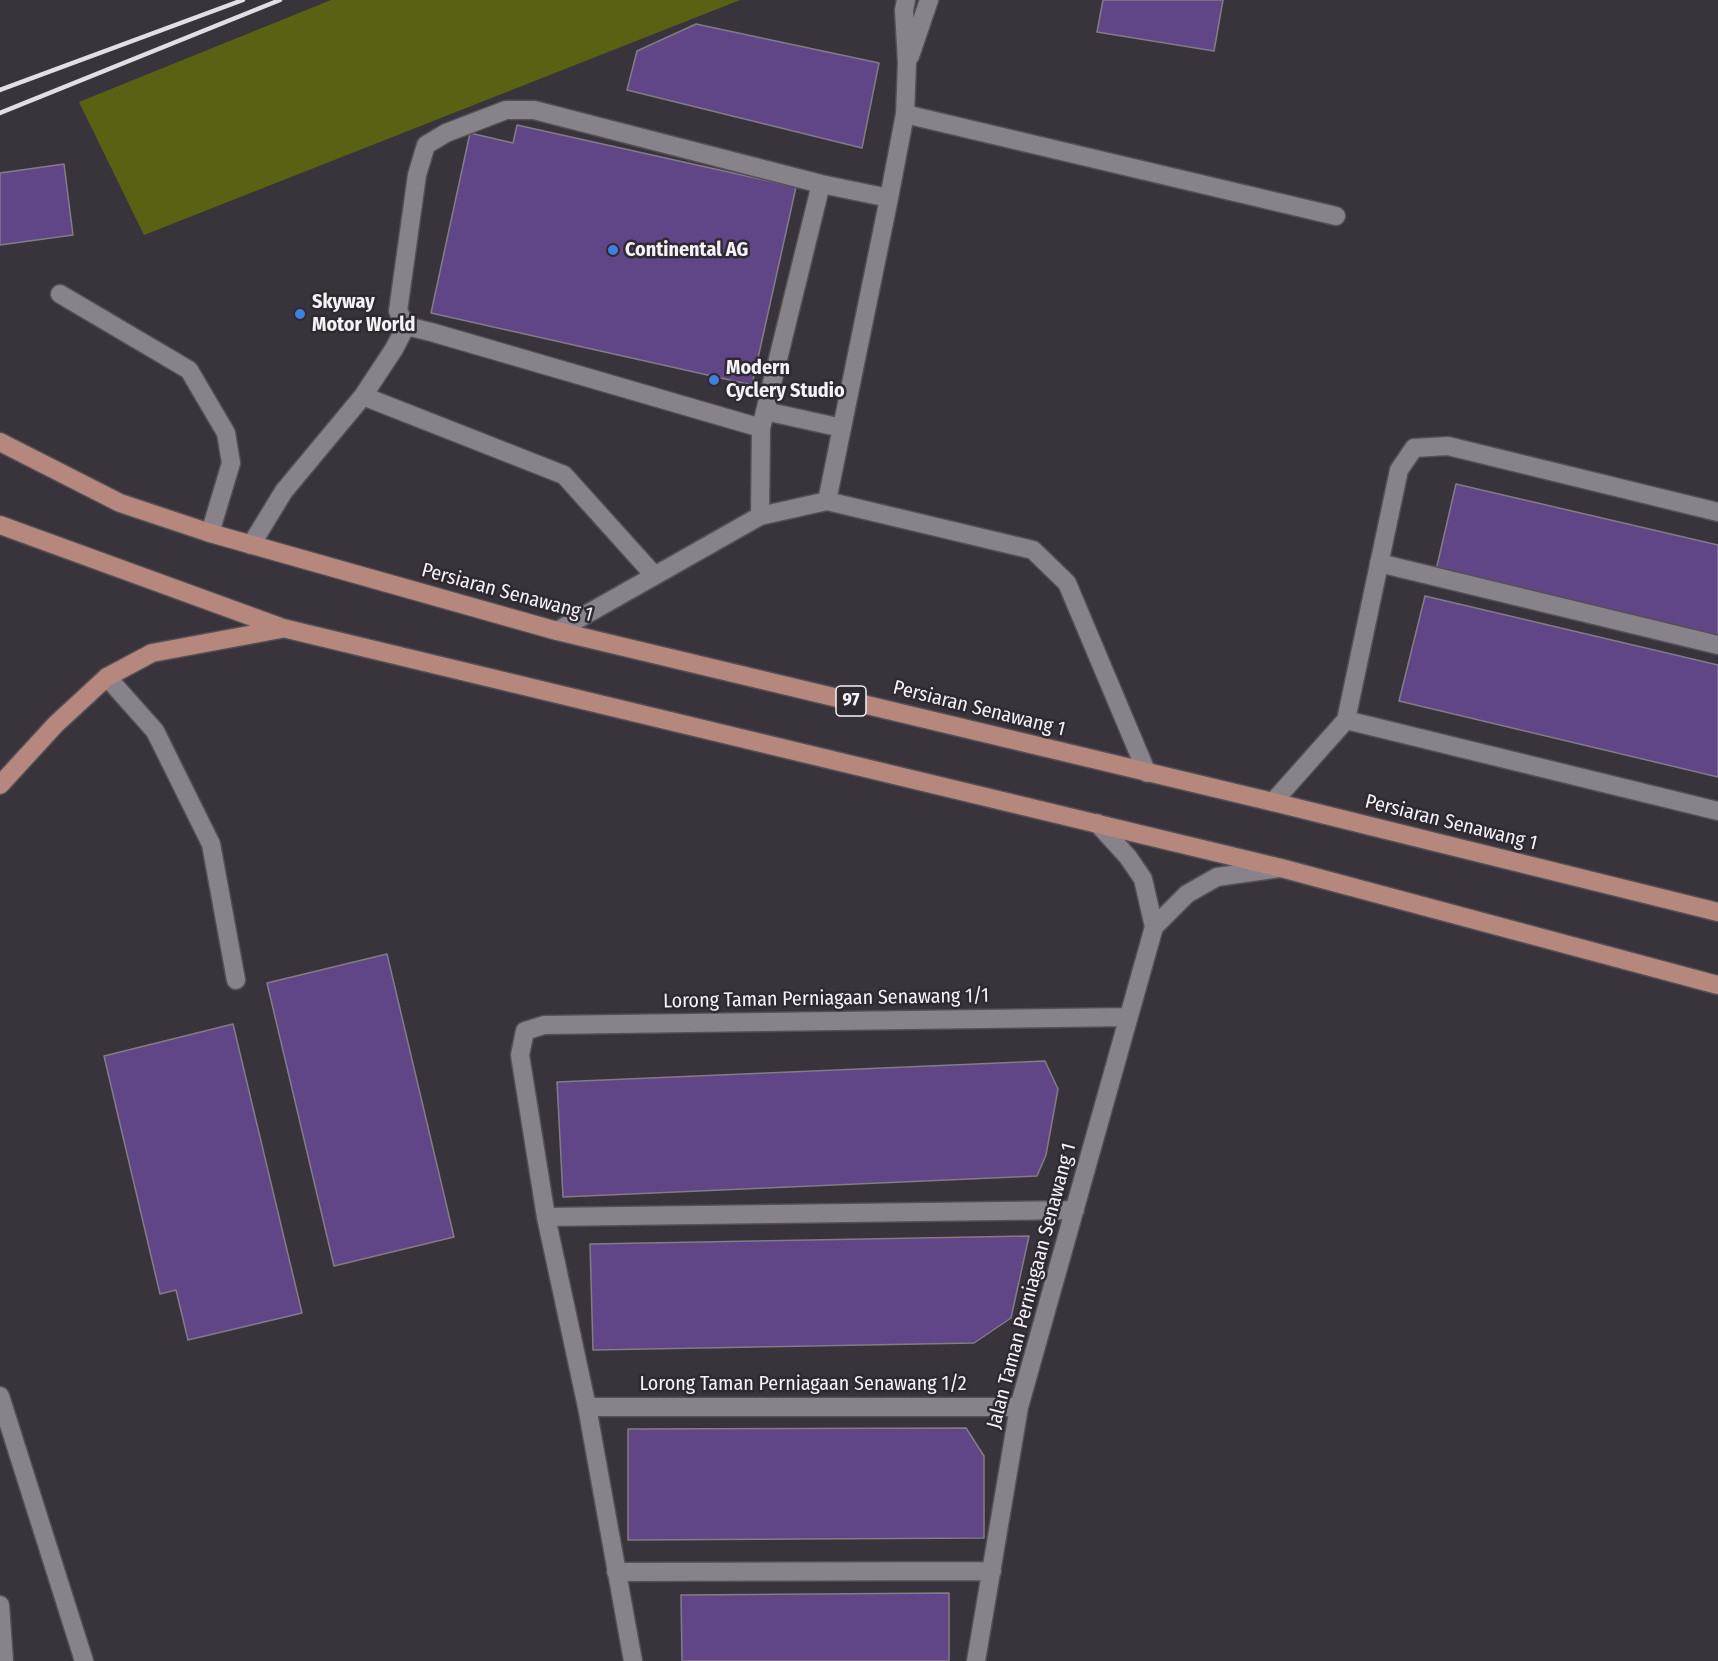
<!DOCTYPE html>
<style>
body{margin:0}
canvas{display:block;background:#39333b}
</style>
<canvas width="1718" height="1661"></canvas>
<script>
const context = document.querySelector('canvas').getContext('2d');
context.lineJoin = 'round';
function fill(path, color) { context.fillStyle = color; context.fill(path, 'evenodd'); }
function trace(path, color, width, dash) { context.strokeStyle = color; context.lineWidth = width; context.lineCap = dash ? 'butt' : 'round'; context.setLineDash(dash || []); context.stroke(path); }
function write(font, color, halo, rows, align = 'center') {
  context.font = font + ' "Fira Sans Condensed",sans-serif'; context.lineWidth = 5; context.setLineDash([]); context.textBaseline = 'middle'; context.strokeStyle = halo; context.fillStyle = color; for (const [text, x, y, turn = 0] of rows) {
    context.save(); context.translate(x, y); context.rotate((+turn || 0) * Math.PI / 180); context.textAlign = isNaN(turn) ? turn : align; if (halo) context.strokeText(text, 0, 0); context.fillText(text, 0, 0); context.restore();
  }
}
const green = new Path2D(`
 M 331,0 L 740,0 L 144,235 L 79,102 Z`);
const building = new Path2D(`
 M 1103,0 L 1223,0 L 1214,51 L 1097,32 Z
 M 696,24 L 879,63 L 862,148 L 627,90 L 637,51 Z
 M 517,125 L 796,187 L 752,385 L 431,313 L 470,133 L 513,143 Z
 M 64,164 L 73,235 L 0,245 L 0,173 Z
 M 1456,484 L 1718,545 L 1718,636 L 1436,570 Z
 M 1425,596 L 1718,665 L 1718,777 L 1399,701 Z
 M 387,954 L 454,1237 L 334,1266 L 267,983 Z
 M 233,1024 L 302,1313 L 188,1340 L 176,1290 L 160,1294 L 104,1056 Z
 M 1045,1061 L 1058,1089 L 1046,1155 L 1037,1176 L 563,1197 L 557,1082 Z
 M 1029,1236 L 1011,1318 L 974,1343 L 593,1350 L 590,1244 Z
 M 966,1428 L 984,1456 L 984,1538 L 628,1540 L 628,1429 Z
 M 949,1593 L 949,1661 L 682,1661 L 681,1595 Z`);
const minor = new Path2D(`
 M 910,56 L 929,0
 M 905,114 L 1336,216
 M 60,294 L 189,370 L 226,433 L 231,463 L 210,533
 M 363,396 L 564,475 L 654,575
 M 765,411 L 842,428
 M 761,428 L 821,184
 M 827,501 L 889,198 L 905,114 L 907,63 L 904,10 L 906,0
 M 760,516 L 761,428 L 431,332 L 406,326 L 398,311 L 417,175 L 426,145 L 446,133 L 506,110 L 534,110 L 821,184 L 889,198
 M 251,545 L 284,491 L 363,396 L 394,349 L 406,326
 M 1379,563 L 1718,645
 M 557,631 L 760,516 L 827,501 L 1033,550 L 1067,583 L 1147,773
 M 107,677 L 155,731 L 211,844 L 236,980
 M 1346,720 L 1718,811
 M 1273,802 L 1346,720 L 1399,470 L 1414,448 L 1448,446 L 1718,512
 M 1154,927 L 1187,894 L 1217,877 L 1280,868
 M 546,1217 L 1075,1210
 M 0,1396 L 84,1661
 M 587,1407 L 1019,1407
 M 616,1572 L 992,1571
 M 0,1605 L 4,1661
 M 633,1661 L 587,1407 L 546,1217 L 520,1055 L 525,1031 L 544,1025 L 1128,1017
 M 976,1661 L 1019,1407 L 1154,927 L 1143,879 L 1128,857 L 1097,823`);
const major = new Path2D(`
 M 0,442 L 120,503 L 210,533 L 557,631 L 1273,802 L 1718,912
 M 0,525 L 283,628 L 1281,868 L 1718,985
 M 0,785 L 56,724 L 107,677 L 152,653 L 281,629`);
const rail = new Path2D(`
 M 0,90 L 243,0
 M 0,113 L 280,0`);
const markers = [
 [613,250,6,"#3f7fe0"],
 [300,314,6,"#3f7fe0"],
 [714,380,6,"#3f7fe0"]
];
const shields = [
 [851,701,30]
];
const shieldNames = [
 ["97",851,701]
];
const poiNames = [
 ["Continental AG",625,250],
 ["Skyway",312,302],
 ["Motor World",312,325],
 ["Modern",726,368],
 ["Cyclery Studio",726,391]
];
const streetNames = [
 ["Persiaran Senawang 1",507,593,15],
 ["Persiaran Senawang 1",979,709,14],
 ["Persiaran Senawang 1",1451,823,14],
 ["Lorong Taman Perniagaan Senawang 1/1",826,999,-1],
 ["Jalan Taman Perniagaan Senawang 1",1032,1286,-75],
 ["Lorong Taman Perniagaan Senawang 1/2",803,1384]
];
fill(green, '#5b6113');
fill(building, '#614687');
trace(building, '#807d87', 1.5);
trace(minor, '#534f55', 21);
trace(major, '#534f55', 21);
trace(minor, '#88828b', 18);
trace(major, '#b6887d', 18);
trace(rail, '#e2dee3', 4.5);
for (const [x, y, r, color] of markers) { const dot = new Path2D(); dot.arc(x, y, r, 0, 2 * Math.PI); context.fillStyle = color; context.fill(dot); trace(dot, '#2f2931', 2); }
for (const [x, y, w] of shields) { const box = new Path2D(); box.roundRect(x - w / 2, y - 15, w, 30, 4.5); context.fillStyle = '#2f2931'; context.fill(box); trace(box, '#f6f2f7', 1.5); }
write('bold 18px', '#f6f2f7', null, shieldNames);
write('bold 20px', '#f6f2f7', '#2f2931', poiNames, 'left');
write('20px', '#f6f2f7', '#2f2931', streetNames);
</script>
